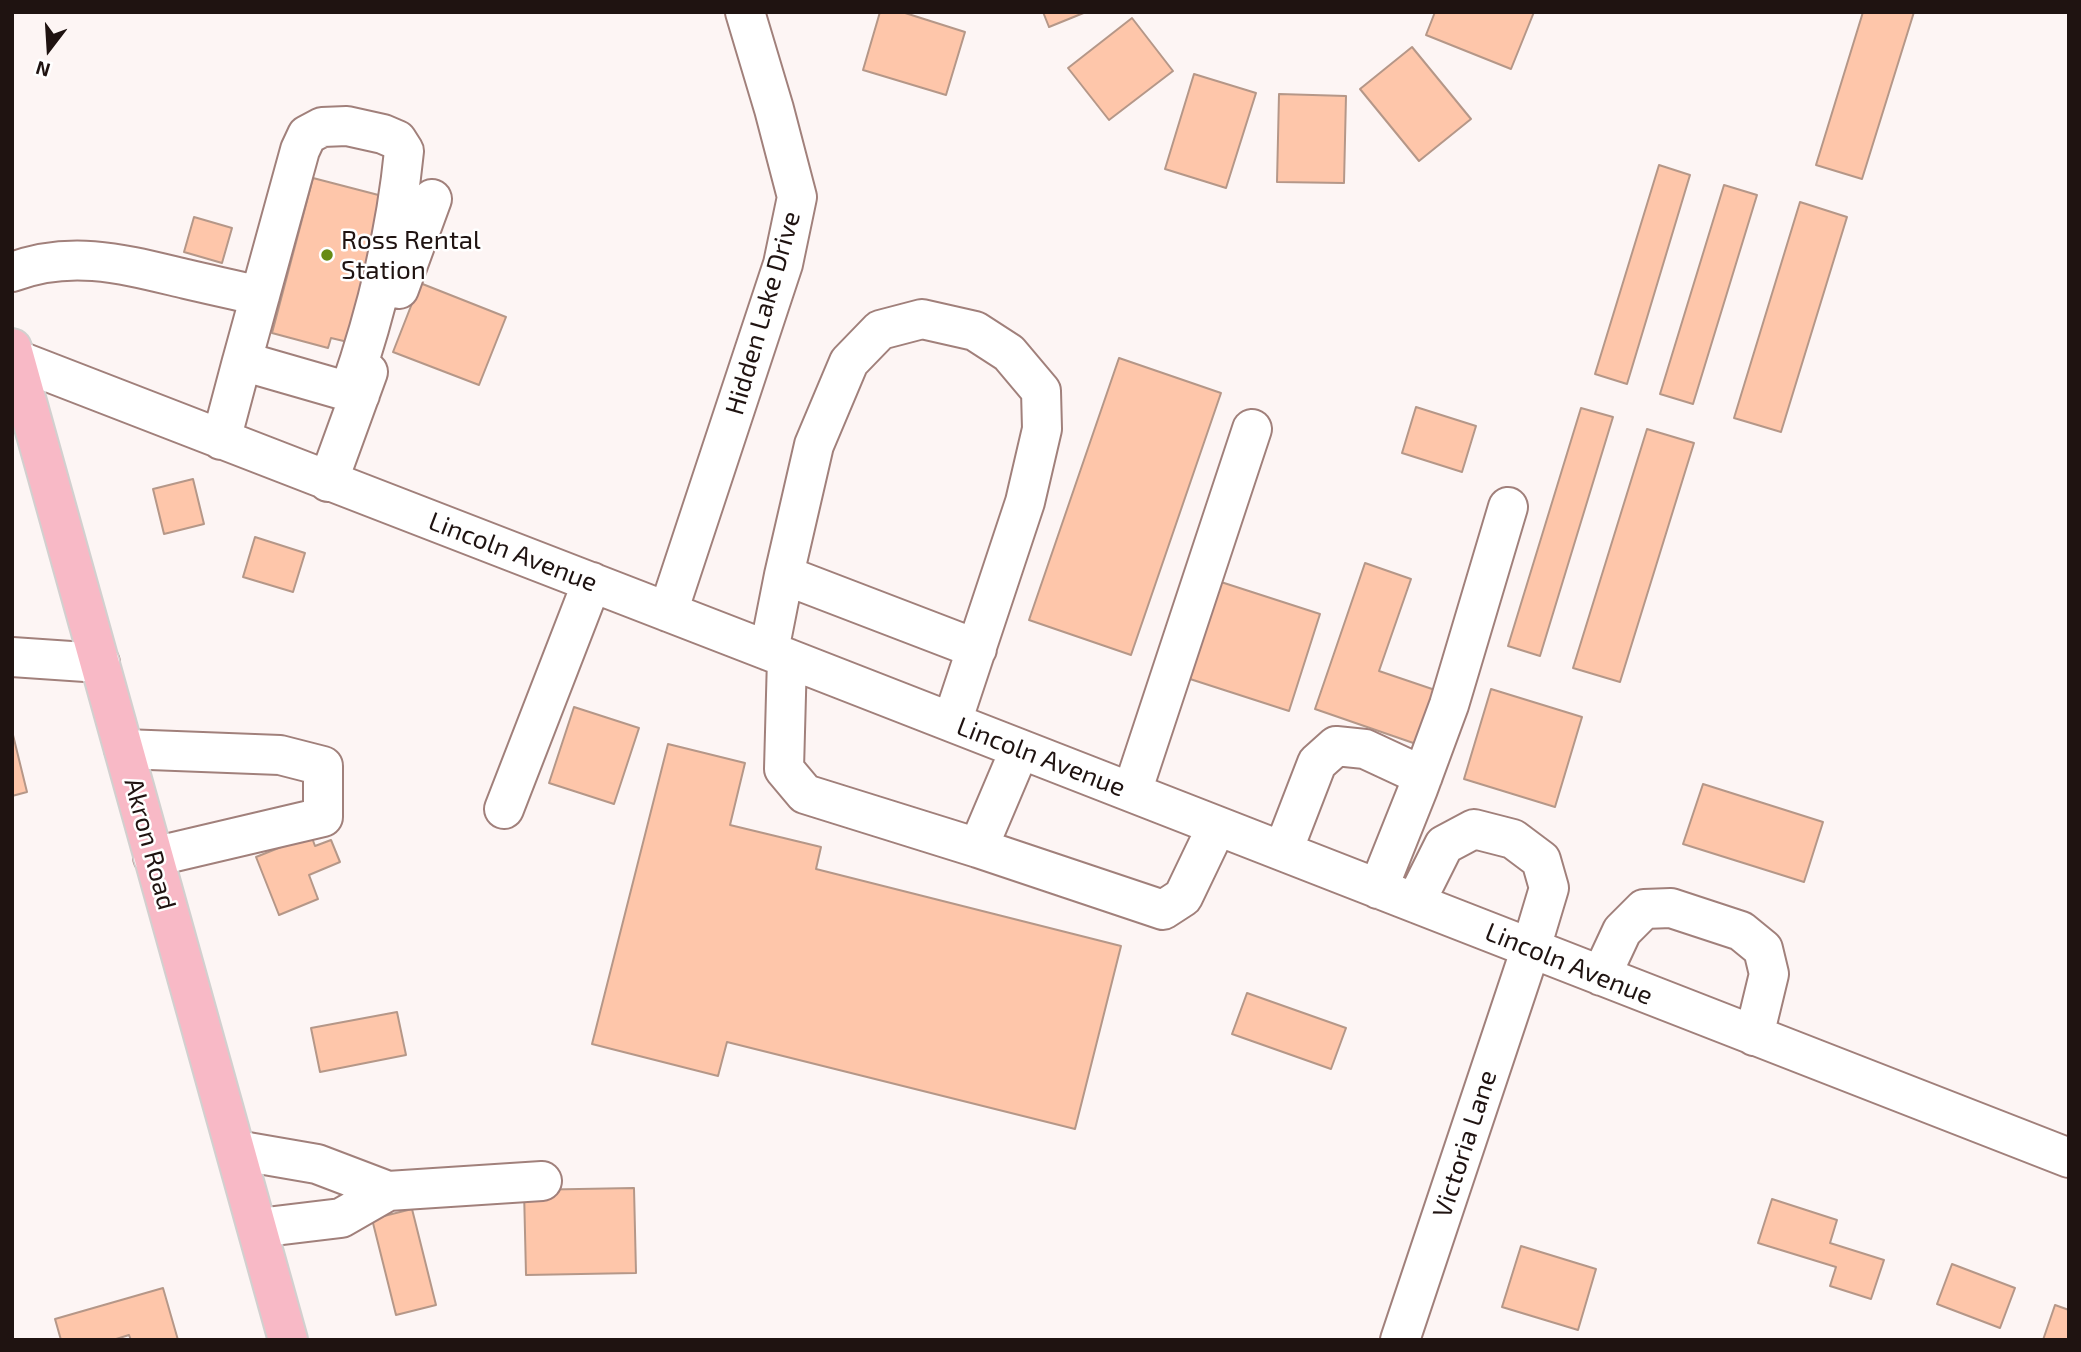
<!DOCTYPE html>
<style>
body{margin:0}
#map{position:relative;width:2081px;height:1352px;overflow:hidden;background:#fdf5f4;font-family:"Exo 2",sans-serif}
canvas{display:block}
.frame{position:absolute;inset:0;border:14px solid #1f1311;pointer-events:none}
.north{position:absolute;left:14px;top:14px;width:70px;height:70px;-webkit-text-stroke:5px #fff;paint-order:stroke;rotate:197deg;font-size:19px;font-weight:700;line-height:28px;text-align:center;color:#1f1311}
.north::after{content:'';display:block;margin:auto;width:24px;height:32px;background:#1f1311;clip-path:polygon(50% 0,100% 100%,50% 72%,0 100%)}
</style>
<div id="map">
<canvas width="2081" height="1352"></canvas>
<div class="frame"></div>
<div class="north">N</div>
</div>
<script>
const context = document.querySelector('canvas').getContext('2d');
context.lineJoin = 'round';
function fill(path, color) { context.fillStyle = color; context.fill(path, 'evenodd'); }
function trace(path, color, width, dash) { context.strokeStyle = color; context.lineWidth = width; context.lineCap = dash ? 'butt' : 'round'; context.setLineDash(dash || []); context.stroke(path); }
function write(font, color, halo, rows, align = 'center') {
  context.font = font + ' "Exo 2",sans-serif'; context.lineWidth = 5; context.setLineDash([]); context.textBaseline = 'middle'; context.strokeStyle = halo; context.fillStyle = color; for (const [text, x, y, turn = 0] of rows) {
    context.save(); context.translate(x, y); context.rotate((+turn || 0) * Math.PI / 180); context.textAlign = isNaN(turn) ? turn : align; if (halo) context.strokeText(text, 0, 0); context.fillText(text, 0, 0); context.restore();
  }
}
const building = new Path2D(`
 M 880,12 L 902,12 L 965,32 L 946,95 L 863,70 Z
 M 1043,12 L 1086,12 L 1049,27 Z
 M 1435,12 L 1534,12 L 1511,69 L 1426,35 Z
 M 1863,12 L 1914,12 L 1862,179 L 1816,165 Z
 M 1132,18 L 1173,71 L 1109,120 L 1068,68 Z
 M 1412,47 L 1471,119 L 1419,161 L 1360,89 Z
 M 1194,74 L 1256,93 L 1226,188 L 1165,169 Z
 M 1279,94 L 1346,96 L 1344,183 L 1277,182 Z
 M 1659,165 L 1690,175 L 1627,384 L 1595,374 Z
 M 313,178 L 390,198 L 352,343 L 331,338 L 328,348 L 272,333 Z
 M 1724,185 L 1757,195 L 1693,404 L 1660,394 Z
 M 1800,202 L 1847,217 L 1781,432 L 1734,418 Z
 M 194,217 L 232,228 L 222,263 L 184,252 Z
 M 420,283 L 506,317 L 479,385 L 393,352 Z
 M 1119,358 L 1221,393 L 1131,655 L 1029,620 Z
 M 1416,407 L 1476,426 L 1462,472 L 1402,453 Z
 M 1581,408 L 1613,417 L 1540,656 L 1508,646 Z
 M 1647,429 L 1694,443 L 1620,682 L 1573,668 Z
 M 193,479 L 204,524 L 164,534 L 153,489 Z
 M 255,537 L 305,553 L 293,592 L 243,577 Z
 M 1365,563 L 1411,579 L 1379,671 L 1441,692 L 1422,746 L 1315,709 Z
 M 1221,582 L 1320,614 L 1289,711 L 1190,679 Z
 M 1491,689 L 1582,717 L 1555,807 L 1464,779 Z
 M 574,707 L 639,728 L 614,804 L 549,783 Z
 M 13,735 L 27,792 L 12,796 L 12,736 Z
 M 668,744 L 745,763 L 730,825 L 821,847 L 816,869 L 1121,946 L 1075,1129 L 727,1042 L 718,1076 L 592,1044 Z
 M 1703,784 L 1823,822 L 1804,882 L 1683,844 Z
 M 311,835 L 315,846 L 331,840 L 340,862 L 309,875 L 318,899 L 279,915 L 256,857 Z
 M 1247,993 L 1346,1028 L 1331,1069 L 1232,1034 Z
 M 397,1012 L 406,1055 L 320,1072 L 311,1028 Z
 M 634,1188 L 636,1273 L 526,1275 L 524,1190 Z
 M 1772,1199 L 1837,1220 L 1830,1243 L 1884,1260 L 1871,1299 L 1830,1286 L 1836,1267 L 1758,1243 Z
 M 412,1209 L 436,1305 L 396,1315 L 372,1219 Z
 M 1521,1246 L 1596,1269 L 1578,1330 L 1502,1307 Z
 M 1952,1264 L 2015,1288 L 2000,1328 L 1937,1304 Z
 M 163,1288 L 178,1340 L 131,1340 L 129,1335 L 113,1340 L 61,1340 L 55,1319 Z
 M 2055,1305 L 2069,1310 L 2069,1340 L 2043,1340 Z`);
const minor = new Path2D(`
 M 12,272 C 73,249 127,265 186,279 C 211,285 236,290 260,296
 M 399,289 L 432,199
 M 12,358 L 769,651 L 2069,1158
 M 349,392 C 376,314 396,233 404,151 L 397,140 L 383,134 L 347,126 L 322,127 L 307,135 L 300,150 L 242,361 L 360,395
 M 221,440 L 242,361
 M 328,482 L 368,372
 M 784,575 L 977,649
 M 668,612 L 783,264 L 797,197 L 774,109 L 745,12
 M 769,651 L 784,575 L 814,445 L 849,362 L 880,330 L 922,319 L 975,331 L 1009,353 L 1041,391 L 1042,429 L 1025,502 L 952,722
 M 12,657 L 100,663
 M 787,658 L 784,769 L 805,794 L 978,848 L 1020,749
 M 124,749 L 280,755 L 323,766 L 323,817 L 153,857
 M 1132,792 L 1252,429
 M 504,809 L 592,582
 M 978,848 L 1163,910 L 1183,897 L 1217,826
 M 1283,851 L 1317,763 L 1336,746 L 1365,749 L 1423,776
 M 1378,889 L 1418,789 L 1449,705 L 1508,507
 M 1601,976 L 1622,931 L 1644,909 L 1671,908 L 1741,931 L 1763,949 L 1769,974 L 1754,1036
 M 236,1150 L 317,1164 L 388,1191 L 542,1181
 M 258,1228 L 341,1218 L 388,1191
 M 1400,1340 L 1531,948 L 1549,888 L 1541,860 L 1513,839 L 1474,829 L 1444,845 L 1415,903`);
const major = new Path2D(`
 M 12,348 L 288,1340`);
const markers = [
 [327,255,7,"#668b15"]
];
const poiNames = [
 ["Ross Rental",341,240],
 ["Station",341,270]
];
const streetNames = [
 ["Hidden Lake Drive",763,313,-74],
 ["Lincoln Avenue",513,552,21],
 ["Lincoln Avenue",1041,757,21],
 ["Akron Road",150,844,75],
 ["Lincoln Avenue",1569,964,22],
 ["Victoria Lane",1465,1144,-72]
];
fill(building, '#fec6aa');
trace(building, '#b59788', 2);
trace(minor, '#a1807b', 42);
trace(major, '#d2d0cf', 42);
trace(minor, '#fff', 38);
trace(major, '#f8b9c6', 38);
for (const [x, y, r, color] of markers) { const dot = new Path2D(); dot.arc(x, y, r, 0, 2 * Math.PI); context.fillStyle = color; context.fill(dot); trace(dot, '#fff', 2.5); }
write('26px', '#1f1311', '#fff', poiNames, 'left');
write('26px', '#1f1311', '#fff', streetNames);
</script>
